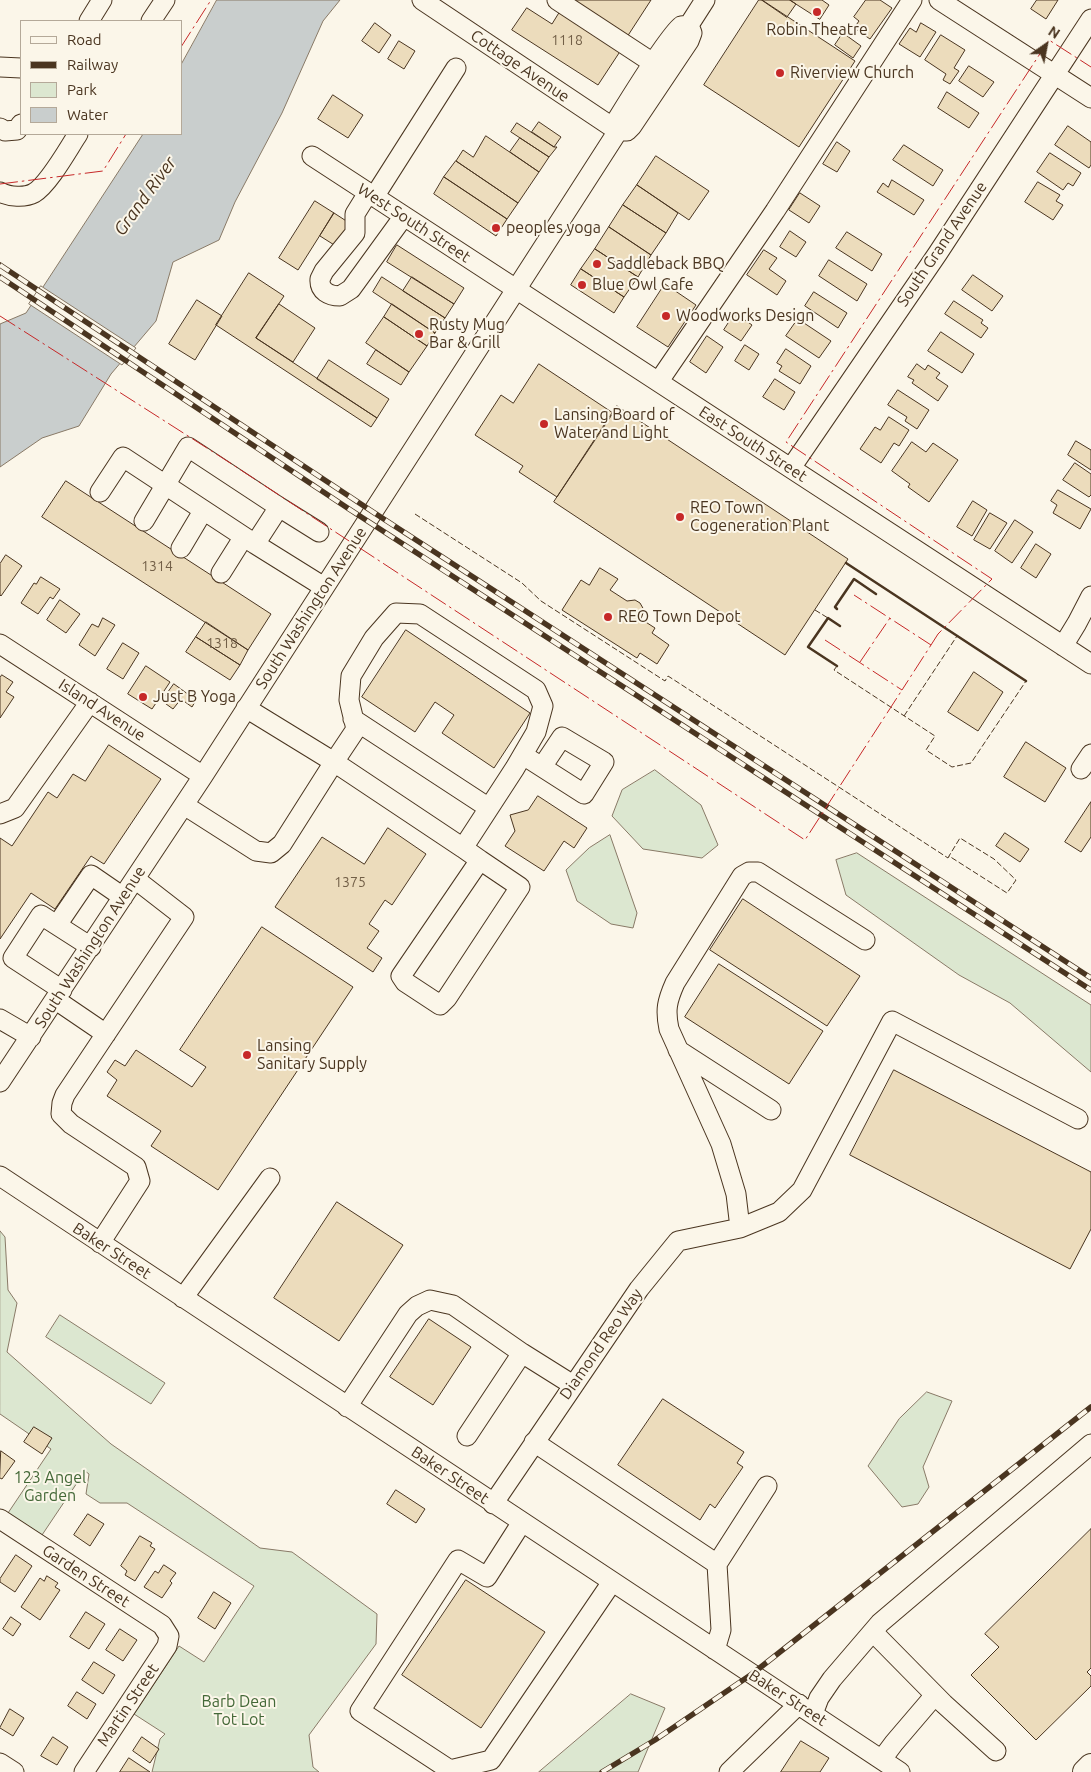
<!DOCTYPE html>
<style>
body{margin:0}
#map{position:relative;width:1091px;height:1772px;overflow:hidden;background:#fbf6e9;font-family:Ubuntu,sans-serif}
canvas{display:block}
.legend{position:absolute;left:20px;top:20px;width:162px;height:115px;box-sizing:border-box;background:#fbf6e9;border:1px solid #b4a999;margin:0;padding:6px 9px;list-style:none;font-size:15px;color:#4a3520}
.legend li{display:flex;align-items:center;gap:10px;height:25px}
.legend b{width:25px;border:1px solid #b4a999}
.north{position:absolute;left:1021px;top:20px;width:50px;height:50px;-webkit-text-stroke:4px #fbf6e9;paint-order:stroke;rotate:33deg;font-size:14px;font-weight:700;line-height:20px;text-align:center;color:#4a3520}
.north::after{content:'';display:block;margin:auto;width:18px;height:22px;background:#4a3520;clip-path:polygon(50% 0,100% 100%,50% 72%,0 100%)}
</style>
<div id="map">
<canvas width="1091" height="1772"></canvas>
<ul class="legend">
<li><b style="height:6px;background:#fbf6e9"></b>Road</li>
<li><b style="height:6px;background:#4a3520"></b>Railway</li>
<li><b style="height:14px;background:#dce7d0"></b>Park</li>
<li><b style="height:14px;background:#c9cecd"></b>Water</li>
</ul>
<div class="north">N</div>
</div>
<script>
const context = document.querySelector('canvas').getContext('2d');
context.lineJoin = 'round';
function fill(path, color) { context.fillStyle = color; context.fill(path, 'evenodd'); }
function trace(path, color, width, dash) { context.strokeStyle = color; context.lineWidth = width; context.lineCap = dash ? 'butt' : 'round'; context.setLineDash(dash || []); context.stroke(path); }
function write(font, color, halo, rows, align = 'center') {
  context.font = font + ' Ubuntu,sans-serif'; context.lineWidth = 4; context.setLineDash([]); context.textBaseline = 'middle'; context.strokeStyle = halo; context.fillStyle = color; for (const [text, x, y, turn = 0] of rows) {
    context.save(); context.translate(x, y); context.rotate((+turn || 0) * Math.PI / 180); context.textAlign = isNaN(turn) ? turn : align; if (halo) context.strokeText(text, 0, 0); context.fillText(text, 0, 0); context.restore();
  }
}
const green = new Path2D(`
 M 655,770 L 701,805 L 718,845 L 702,858 L 643,849 L 612,816 L 622,790 Z
 M 610,835 L 637,913 L 633,928 L 611,924 L 577,901 L 566,870 L 589,848 Z
 M 857,853 L 1091,1005 L 1091,1072 L 1010,1003 L 959,975 L 846,895 L 836,860 Z
 M 0,1231 L 5,1237 L 8,1290 L 17,1303 L 7,1352 L 111,1444 L 260,1548 L 292,1552 L 377,1614 L 376,1644 L 309,1735 L 313,1767 L 319,1772 L 152,1772 L 160,1739 L 165,1734 L 134,1714 L 179,1646 L 204,1662 L 254,1586 L 127,1503 L 100,1503 L 86,1494 L 89,1474 L 85,1471 L 42,1535 L 8,1513 L 51,1449 L 0,1414 Z
 M 60,1315 L 165,1383 L 151,1404 L 46,1337 Z
 M 927,1392 L 952,1401 L 923,1467 L 929,1487 L 918,1504 L 902,1507 L 868,1466 L 899,1419 Z
 M 631,1694 L 665,1708 L 638,1772 L 539,1772 Z`);
const water = new Path2D(`
 M 217,0 L 340,0 L 323,21 L 282,113 L 235,202 L 219,240 L 173,262 L 156,321 L 111,374 L 79,426 L 42,438 L 0,467 L 0,324 L 26,313 L 143,134 L 181,134 L 181,65 Z`);
const pier = new Path2D(`
 M 41,286 L 136,348 L 122,365 L 29,304 Z`);
const building = new Path2D(`
 M 572,0 L 651,0 L 627,37 Z
 M 759,0 L 762,0 L 855,61 L 799,147 L 704,85 Z
 M 762,0 L 790,0 L 796,4 L 787,17 Z
 M 790,0 L 822,0 L 829,5 L 820,19 Z
 M 866,0 L 880,0 L 892,8 L 870,39 L 854,28 L 859,21 L 854,17 Z
 M 1037,0 L 1058,0 L 1046,19 L 1031,9 Z
 M 527,8 L 552,24 L 560,11 L 621,50 L 598,85 L 512,30 Z
 M 375,23 L 391,35 L 379,53 L 362,41 Z
 M 921,23 L 936,32 L 920,57 L 899,44 L 910,28 L 916,32 Z
 M 843,33 L 861,46 L 853,58 L 835,45 Z
 M 941,35 L 965,50 L 954,68 L 959,71 L 950,84 L 943,80 L 946,74 L 925,60 Z
 M 399,41 L 415,51 L 404,69 L 388,59 Z
 M 969,66 L 994,82 L 983,97 L 959,81 Z
 M 947,92 L 979,113 L 969,128 L 938,108 Z
 M 333,95 L 363,115 L 348,138 L 318,119 Z
 M 539,122 L 561,137 L 554,147 L 532,132 Z
 M 517,123 L 554,147 L 557,147 L 549,157 L 511,132 Z
 M 1068,126 L 1091,142 L 1091,165 L 1089,168 L 1055,145 Z
 M 486,136 L 539,172 L 518,203 L 456,161 L 463,150 L 473,157 Z
 M 520,138 L 549,157 L 539,172 L 510,152 Z
 M 837,142 L 850,151 L 837,172 L 823,164 Z
 M 904,145 L 943,170 L 933,186 L 893,160 Z
 M 1050,153 L 1081,173 L 1073,186 L 1068,183 L 1063,190 L 1037,172 Z
 M 656,156 L 709,191 L 689,220 L 637,185 Z
 M 456,161 L 518,203 L 507,219 L 444,177 Z
 M 444,177 L 507,219 L 496,236 L 434,194 Z
 M 892,180 L 924,200 L 914,215 L 877,192 L 883,183 L 888,187 Z
 M 1038,182 L 1060,195 L 1056,201 L 1063,205 L 1053,220 L 1025,202 Z
 M 637,185 L 678,213 L 666,233 L 623,205 Z
 M 800,193 L 820,206 L 809,223 L 789,210 Z
 M 315,201 L 334,213 L 298,270 L 279,258 Z
 M 623,205 L 666,233 L 651,255 L 609,227 Z
 M 334,213 L 354,226 L 339,248 L 320,236 Z
 M 609,227 L 651,255 L 638,277 L 595,249 Z
 M 790,231 L 806,242 L 796,257 L 780,247 Z
 M 847,232 L 882,254 L 872,271 L 836,248 Z
 M 397,245 L 464,288 L 454,304 L 387,262 Z
 M 595,249 L 638,277 L 624,297 L 581,269 Z
 M 764,250 L 777,258 L 769,269 L 786,281 L 777,295 L 747,275 Z
 M 829,260 L 867,284 L 857,301 L 819,276 Z
 M 581,269 L 624,297 L 614,313 L 571,285 Z
 M 249,273 L 284,296 L 256,338 L 377,418 L 371,427 L 216,325 Z
 M 973,275 L 1003,296 L 992,311 L 962,290 Z
 M 382,277 L 445,318 L 435,333 L 373,292 Z
 M 412,277 L 454,304 L 445,318 L 403,291 Z
 M 665,284 L 696,305 L 668,347 L 637,327 Z
 M 814,292 L 847,313 L 838,328 L 805,306 Z
 M 197,300 L 222,316 L 195,360 L 169,344 Z
 M 954,301 L 983,320 L 981,323 L 988,328 L 981,338 L 945,314 Z
 M 279,304 L 315,328 L 293,362 L 256,338 Z
 M 392,304 L 435,333 L 427,346 L 384,317 Z
 M 735,313 L 752,325 L 741,341 L 724,330 Z
 M 384,317 L 427,346 L 409,372 L 366,343 Z
 M 798,319 L 831,341 L 819,358 L 786,336 Z
 M 941,332 L 974,354 L 962,373 L 928,351 Z
 M 707,336 L 723,347 L 706,373 L 690,362 Z
 M 745,345 L 759,354 L 749,370 L 735,361 Z
 M 786,349 L 811,366 L 800,384 L 779,371 L 782,366 L 777,363 Z
 M 376,350 L 409,372 L 401,385 L 367,364 Z
 M 329,360 L 389,399 L 377,418 L 317,379 Z
 M 539,364 L 613,413 L 557,497 L 519,472 L 523,466 L 475,435 L 501,395 L 513,403 Z
 M 917,364 L 925,370 L 928,365 L 940,373 L 936,378 L 948,386 L 938,401 L 912,383 L 914,380 L 908,377 Z
 M 775,379 L 795,392 L 784,410 L 763,397 Z
 M 898,390 L 929,410 L 917,429 L 905,421 L 907,417 L 888,405 Z
 M 617,406 L 848,559 L 785,655 L 554,502 Z
 M 889,417 L 909,430 L 899,446 L 894,443 L 881,463 L 860,449 L 875,427 L 880,430 Z
 M 1076,441 L 1091,450 L 1091,470 L 1068,455 Z
 M 912,442 L 926,452 L 933,443 L 958,460 L 929,502 L 908,487 L 910,484 L 892,471 Z
 M 1075,463 L 1091,474 L 1091,495 L 1089,497 L 1063,480 Z
 M 66,481 L 271,614 L 248,650 L 42,517 Z
 M 1058,490 L 1091,509 L 1080,529 L 1053,513 L 1057,505 L 1051,501 Z
 M 973,501 L 987,510 L 972,536 L 957,527 Z
 M 990,513 L 1007,523 L 990,549 L 974,540 Z
 M 1015,520 L 1033,532 L 1012,563 L 995,551 Z
 M 1036,544 L 1051,554 L 1036,578 L 1021,568 Z
 M 6,555 L 22,566 L 1,596 L 0,595 L 0,564 Z
 M 600,568 L 618,579 L 610,590 L 627,601 L 635,600 L 640,603 L 644,610 L 641,619 L 655,628 L 652,633 L 669,645 L 657,664 L 640,653 L 637,658 L 562,610 L 581,580 L 589,585 Z
 M 41,577 L 60,589 L 53,599 L 50,597 L 38,614 L 21,603 L 34,583 L 36,584 Z
 M 60,600 L 80,614 L 66,633 L 47,620 Z
 M 103,618 L 115,625 L 95,656 L 79,645 L 92,624 L 98,627 Z
 M 206,622 L 248,650 L 240,665 L 196,637 Z
 M 406,630 L 530,713 L 494,768 L 442,733 L 454,715 L 435,702 L 415,732 L 362,697 Z
 M 196,637 L 240,665 L 230,680 L 186,652 Z
 M 123,643 L 139,653 L 123,679 L 107,669 Z
 M 146,666 L 170,682 L 152,709 L 128,694 Z
 M 974,672 L 1003,692 L 978,731 L 948,712 Z
 M 2,675 L 13,682 L 6,692 L 14,697 L 0,718 L 0,678 Z
 M 174,684 L 196,700 L 192,707 L 181,699 L 173,709 L 162,701 Z
 M 1026,742 L 1066,768 L 1045,802 L 1004,777 Z
 M 109,745 L 161,779 L 104,864 L 91,856 L 55,909 L 31,893 L 0,939 L 0,838 L 12,846 L 48,792 L 57,798 L 73,774 L 85,781 Z
 M 538,796 L 587,828 L 574,848 L 564,841 L 544,871 L 505,846 L 515,831 L 510,815 L 528,810 Z
 M 1091,802 L 1091,837 L 1081,852 L 1065,842 Z
 M 388,828 L 426,854 L 392,905 L 385,900 L 369,924 L 379,931 L 367,948 L 382,958 L 373,972 L 275,907 L 322,837 L 364,864 Z
 M 1005,833 L 1029,849 L 1020,862 L 996,846 Z
 M 743,899 L 860,976 L 827,1026 L 710,950 Z
 M 262,927 L 353,987 L 218,1190 L 151,1146 L 161,1131 L 107,1096 L 117,1080 L 107,1072 L 115,1060 L 125,1066 L 136,1050 L 192,1087 L 206,1067 L 180,1050 Z
 M 719,964 L 823,1031 L 789,1084 L 685,1017 Z
 M 894,1070 L 1091,1172 L 1091,1229 L 1070,1269 L 850,1155 Z
 M 337,1202 L 403,1245 L 339,1341 L 274,1298 Z
 M 429,1319 L 471,1347 L 433,1405 L 390,1377 Z
 M 663,1399 L 744,1452 L 737,1463 L 743,1467 L 715,1508 L 710,1504 L 700,1520 L 618,1465 Z
 M 34,1427 L 52,1438 L 42,1454 L 24,1442 Z
 M 1,1451 L 15,1461 L 2,1479 L 0,1478 Z
 M 396,1490 L 425,1509 L 416,1523 L 387,1504 Z
 M 88,1514 L 104,1524 L 90,1546 L 74,1535 Z
 M 1091,1529 L 1091,1668 L 1087,1672 L 1091,1676 L 1091,1686 L 1036,1740 L 971,1675 L 999,1647 L 985,1634 Z
 M 140,1536 L 152,1543 L 150,1546 L 155,1549 L 135,1581 L 125,1575 L 127,1571 L 121,1566 Z
 M 16,1555 L 32,1566 L 15,1592 L 0,1582 L 0,1579 Z
 M 164,1565 L 176,1573 L 170,1581 L 172,1583 L 162,1598 L 144,1587 L 155,1571 L 158,1573 Z
 M 47,1576 L 58,1583 L 55,1587 L 60,1590 L 40,1620 L 21,1607 L 40,1578 L 44,1581 Z
 M 466,1580 L 545,1632 L 481,1728 L 402,1675 Z
 M 214,1592 L 231,1603 L 215,1629 L 198,1618 Z
 M 86,1612 L 105,1624 L 89,1649 L 70,1637 Z
 M 11,1617 L 21,1624 L 13,1636 L 3,1629 Z
 M 120,1629 L 137,1640 L 123,1661 L 106,1650 Z
 M 94,1662 L 115,1675 L 103,1694 L 82,1680 Z
 M 77,1692 L 96,1704 L 87,1719 L 68,1706 Z
 M 10,1709 L 24,1718 L 13,1736 L 0,1728 Z
 M 53,1737 L 68,1747 L 57,1765 L 41,1756 Z
 M 142,1737 L 159,1749 L 150,1763 L 133,1751 Z
 M 801,1741 L 829,1758 L 820,1772 L 781,1772 Z
 M 129,1758 L 150,1772 L 120,1772 Z`);
const minor = new Path2D(`
 M 557,0 L 653,63
 M 939,0 L 1091,98
 M 89,21 L 102,0
 M 151,21 L 165,0
 M 689,25 L 692,33 L 689,41 L 632,126 L 627,131 L 618,131 L 616,124 L 618,118 C 626,105 673,29 681,26 C 683,25 686,26 689,25 Z
 M 689,25 L 705,0
 M 0,67 L 21,68
 M 0,128 L 5,131 L 17,130 L 21,124
 M 312,156 L 1091,664
 M 0,192 C 9,197 25,198 34,193 C 49,184 68,149 78,134
 M 368,193 L 355,214 L 355,233 L 324,271 L 320,279 C 319,291 329,296 340,296 L 351,289 L 404,216
 M 374,197 L 456,68
 M 659,381 L 775,211 L 912,0
 M 791,468 L 938,253 L 1091,19
 M 100,492 L 123,457 L 255,544
 M 279,507 L 319,532
 M 144,521 L 188,447 L 279,507 L 255,544 L 324,587
 M 181,548 L 203,511
 M 221,573 L 243,538
 M 0,644 L 203,776
 M 1063,646 L 1077,623 L 1091,596
 M 353,719 L 489,808
 M 523,755 L 584,794 L 604,762 L 562,737 L 542,767
 M 1081,769 L 1091,754
 M 184,805 L 256,851 L 271,853 L 282,844 L 334,762 L 246,708
 M 0,814 L 15,808 L 90,702
 M 463,848 L 515,768 L 536,732 L 543,706 L 536,690 L 420,614 L 396,613 L 374,638 L 351,676 L 349,700 L 356,729 L 334,762 L 463,848 L 480,860 L 401,976 L 405,982 L 440,1005 L 447,998 L 520,887 L 480,860
 M 57,925 L 91,875 L 123,897
 M 62,990 L 13,958 L 41,915 L 91,947
 M 56,1000 L 106,1034
 M 0,1019 L 31,1037
 M 678,1050 L 771,1110
 M 0,1082 L 203,776 L 618,131 L 422,0
 M 0,1176 L 900,1772
 M 740,1228 L 736,1194 L 721,1144 L 669,1029 C 665,1010 667,1001 675,983 L 742,876 L 749,872 L 758,872 L 865,940
 M 100,1243 L 140,1181 L 136,1167 L 71,1124 L 61,1114 L 62,1103 L 65,1095 L 184,917 L 135,879
 M 183,1298 L 270,1178
 M 347,1407 L 408,1314 L 417,1306 L 430,1300 L 453,1305 L 522,1353 L 573,1385
 M 467,1436 L 522,1353
 M 534,1442 L 717,1564
 M 493,1504 L 639,1289 L 678,1241 L 740,1228 L 779,1212 L 802,1190 L 892,1021 L 1078,1119
 M 0,1519 L 162,1625 L 169,1636 L 167,1646 L 84,1772
 M 522,1522 L 487,1577 L 458,1560 L 360,1711 L 450,1770 L 491,1760 L 612,1582
 M 873,1632 L 944,1704 L 996,1751
 M 715,1650 L 721,1630 L 717,1564 L 767,1486
 M 813,1714 L 819,1698 L 832,1679 L 880,1623 L 1091,1444
 M 882,1759 L 894,1743 L 935,1695
 M 0,1763 L 14,1772
 M 729,1772 L 799,1704`);
const major = new Path2D(`
 M 1085,1772 L 1091,1766`);
const rail = new Path2D(`
 M 0,265 L 373,512 L 1091,978
 M 0,277 L 349,509 L 1091,990
 M 602,1772 L 655,1740 L 752,1674 L 1091,1407`);
const fence = new Path2D(`
 M 415,514 L 522,583 L 541,601 L 665,681 L 668,676 L 948,858 L 949,856 L 1007,893 L 1016,880 L 994,859 L 960,838 L 949,856
 M 815,610 L 828,618
 M 837,666 L 834,670 L 935,736 L 926,750 L 952,767 L 971,763 L 1026,681
 M 904,716 L 957,636`);
const wall = new Path2D(`
 M 846,563 L 1026,681
 M 837,609 L 835,607 L 854,579 L 876,594
 M 837,666 L 808,647 L 828,618 L 840,626`);
const power = new Path2D(`
 M 181,47 L 211,0
 M 0,184 L 103,171 L 126,134
 M 0,316 L 221,457 L 805,840 L 902,690
 M 825,640 L 902,690 L 931,645 L 854,595
 M 931,645 L 938,634 L 992,579 L 786,442 L 1049,40 L 1091,67
 M 860,662 L 890,618`);
const markers = [
 [817,12,5,"#c62828"],
 [780,73,5,"#c62828"],
 [496,228,5,"#c62828"],
 [597,264,5,"#c62828"],
 [582,285,5,"#c62828"],
 [666,316,5,"#c62828"],
 [419,334,5,"#c62828"],
 [544,424,5,"#c62828"],
 [680,517,5,"#c62828"],
 [608,617,5,"#c62828"],
 [143,697,5,"#c62828"],
 [247,1055,5,"#c62828"]
];
const numberNames = [
 ["1118",567,40],
 ["1314",157,566],
 ["1318",222,643],
 ["1375",350,882]
];
const poiNames = [
 ["Robin Theatre",817,30,"center"],
 ["Riverview Church",790,73],
 ["peoples yoga",506,228],
 ["Saddleback BBQ",607,264],
 ["Blue Owl Cafe",592,285],
 ["Woodworks Design",676,316],
 ["Rusty Mug",429,325],
 ["Bar & Grill",429,343],
 ["Lansing Board of",554,415],
 ["Water and Light",554,433],
 ["REO Town",690,508],
 ["Cogeneration Plant",690,526],
 ["REO Town Depot",618,617],
 ["Just B Yoga",153,697],
 ["Lansing",257,1046],
 ["Sanitary Supply",257,1064]
];
const streetNames = [
 ["Cottage Avenue",520,66,34],
 ["West South Street",414,223,33],
 ["South Grand Avenue",942,244,-56],
 ["East South Street",753,444,33],
 ["South Washington Avenue",311,608,-57],
 ["Island Avenue",102,710,33],
 ["South Washington Avenue",90,947,-57],
 ["Baker Street",112,1251,33],
 ["Diamond Reo Way",601,1344,-55],
 ["Baker Street",450,1475,34],
 ["Garden Street",86,1576,33],
 ["Baker Street",788,1698,33],
 ["Martin Street",128,1705,-56]
];
const parkNames = [
 ["123 Angel",50,1478],
 ["Garden",50,1496],
 ["Barb Dean",239,1702],
 ["Tot Lot",239,1720]
];
const waterNames = [
 ["Grand River",145,196,-54]
];
fill(green, '#dce7d0');
trace(green, '#887966', 1);
fill(water, '#c9cecd');
trace(water, '#887966', 1);
fill(pier, '#fbf6e9');
trace(pier, '#887966', 1);
fill(building, '#ecdcbc');
trace(building, '#4a3520', 1);
trace(minor, '#4a3520', 21);
trace(major, '#4a3520', 26);
trace(minor, '#fbf6e9', 19);
trace(major, '#fbf6e9', 24);
trace(rail, '#4a3520', 5.5);
trace(rail, '#fbf6e9', 4, [11]);
trace(fence, '#4a3520', 1, [6, 2.5]);
trace(wall, '#4a3520', 2.5);
trace(power, '#c62828', 1, [18, 4, 2.5, 4]);
for (const [x, y, r, color] of markers) { const dot = new Path2D(); dot.arc(x, y, r, 0, 2 * Math.PI); context.fillStyle = color; context.fill(dot); trace(dot, '#fbf6e9', 2); }
write('14px', '#725f47', null, numberNames);
write('16px', '#4a3520', '#fbf6e9', poiNames, 'left');
write('16px', '#4a3520', '#fbf6e9', streetNames);
write('16px', '#436837', '#fbf6e9', parkNames);
write('italic 18px', '#4a3520', '#fbf6e9', waterNames);
</script>
